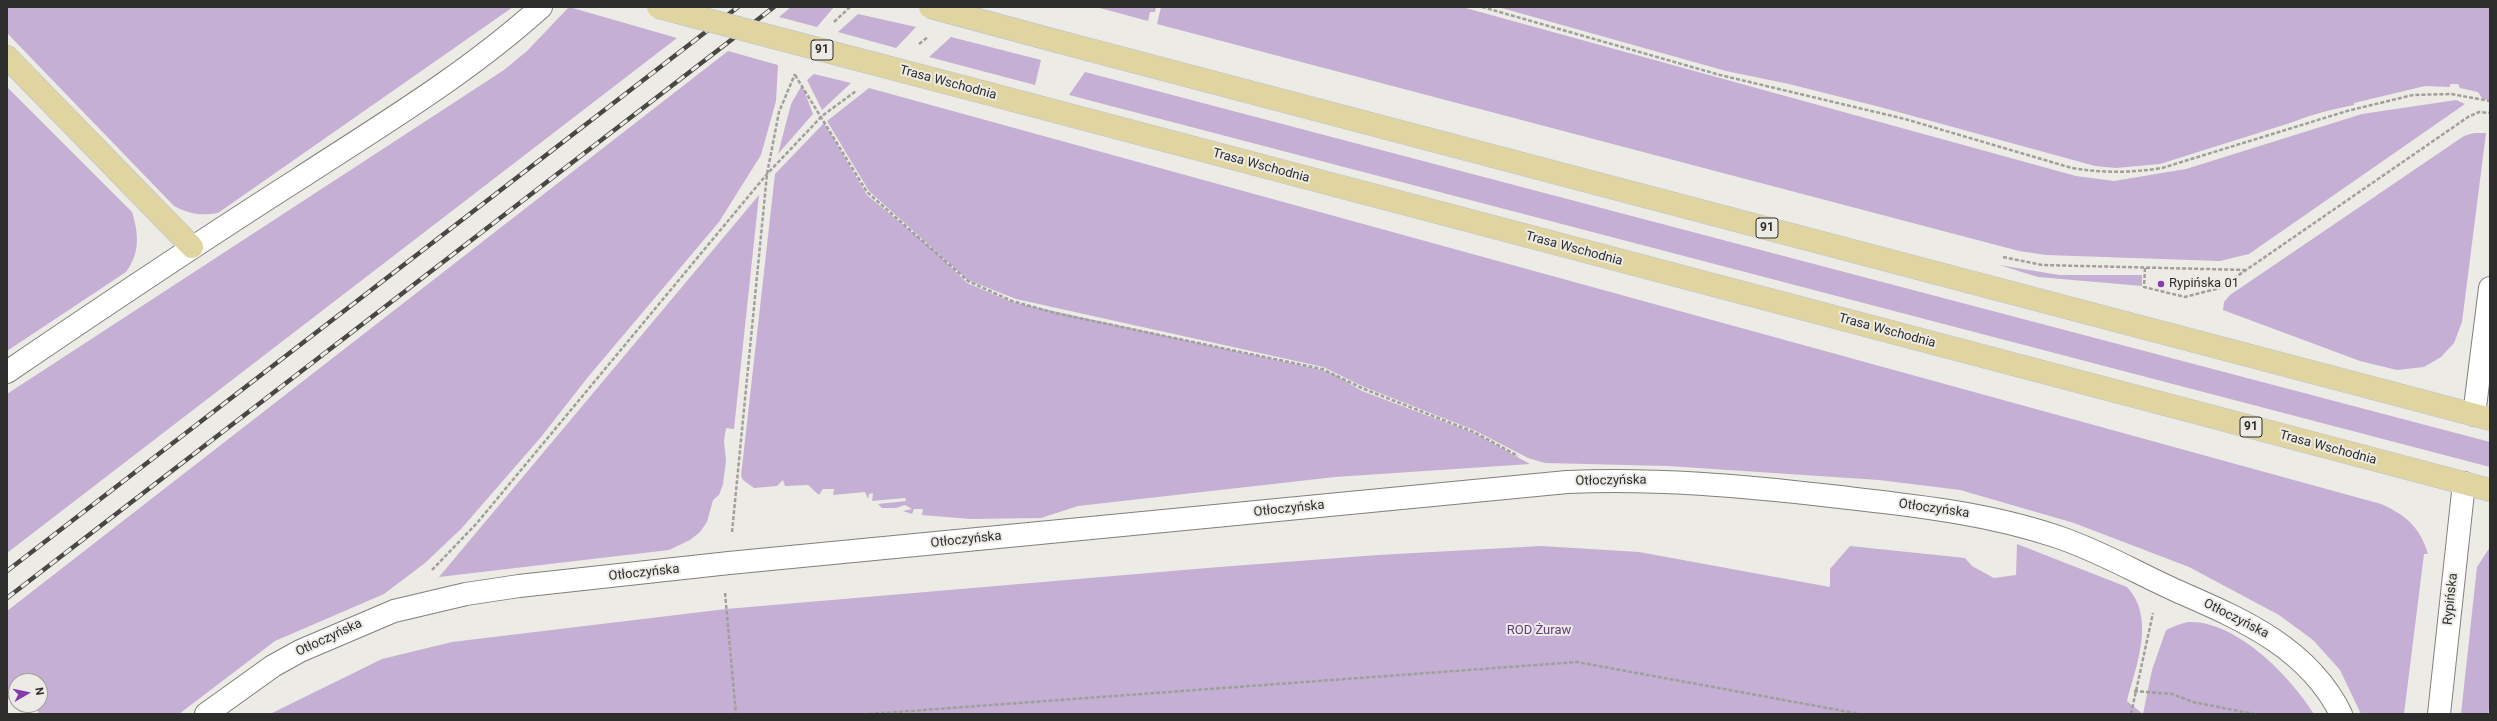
<!DOCTYPE html>
<meta charset="utf-8">
<style>
body{margin:0}
#map{position:relative;width:2497px;height:721px;overflow:hidden;background:#edebe6;font-family:Roboto,sans-serif}
canvas{display:block}
.frame{position:absolute;inset:0;border:8px solid #2d2d2b;pointer-events:none}
.north{position:absolute;left:8px;top:673px;width:40px;height:40px;box-sizing:border-box;background:#edebe6;border:1px solid #a09f9b;border-radius:50%;rotate:81deg;font-size:11px;font-weight:700;line-height:16px;text-align:center;color:#2d2d2b}
.north::after{content:'';display:block;margin:auto;width:14px;height:18px;background:#853cae;clip-path:polygon(50% 0,100% 100%,50% 72%,0 100%)}
</style>
<div id="map">
<canvas width="2497" height="721"></canvas>
<div class="frame"></div>
<div class="north">N</div>
</div>
<script>
const context = document.querySelector('canvas').getContext('2d');
context.lineJoin = 'round';
function fill(path, color) { context.fillStyle = color; context.fill(path, 'evenodd'); }
function trace(path, color, width, dash) { context.strokeStyle = color; context.lineWidth = width; context.lineCap = dash ? 'butt' : 'round'; context.setLineDash(dash || []); context.stroke(path); }
function write(font, color, halo, rows, align = 'center') {
  context.font = font + ' Roboto,sans-serif'; context.lineWidth = 4; context.setLineDash([]); context.textBaseline = 'middle'; context.strokeStyle = halo; context.fillStyle = color; for (const [text, x, y, turn = 0] of rows) {
    context.save(); context.translate(x, y); context.rotate((+turn || 0) * Math.PI / 180); context.textAlign = isNaN(turn) ? turn : align; if (halo) context.strokeText(text, 0, 0); context.fillText(text, 0, 0); context.restore();
  }
}
const green = new Path2D(`
 M 7,7 L 513,7 L 218,213 C 201,216 189,214 174,206 L 7,33 Z
 M 569,7 L 677,38 L 7,553 L 7,394 L 504,70 L 527,51 Z
 M 791,7 L 834,7 L 817,27 L 779,17 Z
 M 1096,7 L 1156,7 L 1155,12 L 1150,12 L 1148,21 Z
 M 1161,7 L 1462,7 L 2076,176 L 2114,181 L 2186,169 L 2362,114 L 2456,100 L 2465,104 L 2249,254 L 2220,261 L 2046,255 L 2019,251 L 1157,24 Z
 M 1498,7 L 2490,7 L 2490,101 L 2482,98 L 2478,92 L 2460,88 L 2458,84 L 2450,84 L 2450,87 L 2425,86 L 2354,103 L 2354,105 C 2334,109 2312,114 2293,122 L 2160,164 L 2116,168 L 2095,166 L 1880,107 L 1789,84 L 1726,71 Z
 M 858,14 L 916,27 L 896,48 L 838,32 Z
 M 951,37 L 1041,60 L 1035,85 L 929,57 Z
 M 728,51 L 778,65 L 776,101 L 761,155 L 719,222 L 588,377 L 541,437 L 461,529 L 425,563 L 384,594 L 275,641 L 179,714 L 39,714 L 35,705 L 40,705 L 40,681 L 16,681 L 16,694 L 7,700 L 7,611 Z
 M 1085,72 L 2490,442 L 2490,467 L 1069,95 Z
 M 814,74 L 851,83 L 822,110 L 807,80 Z
 M 802,85 L 813,114 L 778,154 L 791,104 Z
 M 7,87 L 132,212 C 139,235 140,253 126,272 L 7,351 Z
 M 869,88 L 2381,504 C 2406,515 2420,527 2428,554 L 2424,554 L 2404,714 L 2361,714 L 2340,670 L 2313,640 L 2279,615 L 2189,567 L 2074,523 L 1960,490 L 1879,480 L 1668,466 L 1545,463 L 1528,458 L 1474,430 L 1364,387 L 1323,367 L 1016,299 L 968,280 L 869,191 L 827,121 Z
 M 824,123 L 867,195 L 937,253 L 967,283 L 1012,302 L 1321,370 L 1335,375 L 1362,391 L 1474,433 L 1530,464 L 1335,477 L 1078,506 L 1041,518 L 971,519 L 922,515 L 923,509 L 914,509 L 912,514 L 903,511 L 912,509 L 905,505 L 896,508 L 882,508 L 878,504 L 906,501 L 905,498 L 872,501 L 873,493 L 869,494 L 868,499 L 865,492 L 833,495 L 834,489 L 823,489 L 819,495 L 808,485 L 785,486 L 783,480 L 777,486 L 754,488 L 743,480 L 741,476 L 775,174 Z
 M 2474,133 L 2486,133 L 2462,322 L 2454,343 L 2441,357 L 2424,367 L 2397,370 L 2360,361 L 2223,310 L 2224,302 L 2230,295 L 2464,136 Z
 M 759,195 L 734,429 L 726,428 L 724,441 L 726,461 L 723,484 L 719,495 L 713,500 L 707,522 L 700,532 L 690,540 L 669,550 L 439,577 Z
 M 1999,265 L 2059,275 L 2142,275 L 2142,286 L 2038,277 Z
 M 2017,544 L 2127,587 C 2156,618 2136,666 2127,701 L 2143,714 L 2152,670 L 2166,630 C 2173,627 2181,623 2189,622 C 2237,621 2290,676 2314,714 L 270,714 L 382,659 L 452,642 L 726,609 L 1219,567 L 1378,555 L 1541,546 L 1639,552 L 1830,587 L 1830,569 L 1850,546 L 1965,558 L 1972,566 L 1994,578 L 2016,575 Z
 M 2490,547 L 2490,705 L 2488,714 L 2461,714 L 2477,567 Z`);
const path = new Path2D(`
 M 1482,7 L 1720,75 L 1905,119 L 2072,168 C 2103,173 2130,173 2162,168 L 2347,111 L 2413,95 L 2451,94 L 2490,101
 M 834,22 L 850,7
 M 919,44 L 928,37
 M 795,75 L 867,192 L 968,281 L 1012,301 L 1055,313 L 1322,369 L 1364,389 L 1474,432 L 1518,456
 M 2003,257 L 2042,265 L 2246,270
 M 2145,268 L 2144,287 L 2185,297 L 2220,288 L 2468,117 L 2479,112 L 2490,113
 M 732,532 L 767,174 L 779,112 L 795,74
 M 432,570 L 477,523 L 767,174 L 822,116 L 856,91
 M 725,593 L 736,714
 M 2134,691 L 2172,694 L 2193,702 L 2254,714
 M 869,714 L 1577,662 L 1860,714
 M 2131,714 L 2153,613`);
const minor = new Path2D(`
 M 7,372 C 104,306 201,241 300,178 C 383,124 468,73 541,7
 M 2474,415 L 2490,288
 M 206,714 L 273,666 L 300,651 L 394,611 L 466,594 L 519,586 L 729,563 L 1567,482 C 1656,478 1743,486 1831,496 C 1908,505 1985,512 2058,537 C 2100,551 2137,573 2177,591 C 2241,619 2308,647 2341,714
 M 2439,714 L 2464,483`);
const major = new Path2D(`
 M 1060,42 L 2490,419
 M 7,57 L 192,247
 M 986,93 L 2490,490`);
const rail = new Path2D(`
 M 7,571 L 738,7
 M 7,598 L 774,7`);
const majorBridge = new Path2D(`
 M 658,7 L 986,93
 M 930,7 L 1060,42`);
const markers = [
 [2161,284,4,"#853cae"]
];
const shields = [
 [822,50,22],
 [1767,228,22],
 [2251,427,22]
];
const shieldNames = [
 ["91",822,50],
 ["91",1767,228],
 ["91",2251,427]
];
const streetNames = [
 ["Trasa Wschodnia",948,83,15],
 ["Trasa Wschodnia",1261,166,15],
 ["Trasa Wschodnia",1574,249,15],
 ["Trasa Wschodnia",1887,331,15],
 ["Trasa Wschodnia",2328,448,15],
 ["Otłoczyńska",1611,481,-1],
 ["Otłoczyńska",1289,509,-6],
 ["Otłoczyńska",1934,509,8],
 ["Otłoczyńska",966,540,-6],
 ["Otłoczyńska",644,573,-6],
 ["Rypińska",2451,599,-84],
 ["Otłoczyńska",2236,619,27],
 ["Otłoczyńska",329,638,-25]
];
const poiNames = [
 ["Rypińska 01",2169,284]
];
const parkNames = [
 ["ROD Żuraw",1539,631]
];
fill(green, '#c5afd4');
trace(minor, '#807f7a', 24);
trace(major, '#c8c8c8', 24);
trace(path, '#a09f9b', 2.5, [4, 2]);
trace(minor, '#fff', 22);
trace(major, '#e0d4a0', 22);
trace(rail, '#474745', 4.5);
trace(rail, '#edebe6', 3, [9]);
trace(majorBridge, '#c8c8c8', 24, []);
trace(majorBridge, '#e0d4a0', 22);
for (const [x, y, r, color] of markers) { const dot = new Path2D(); dot.arc(x, y, r, 0, 2 * Math.PI); context.fillStyle = color; context.fill(dot); trace(dot, '#edebe6', 1.5); }
for (const [x, y, w] of shields) { const box = new Path2D(); box.roundRect(x - w / 2, y - 10, w, 20, 3); context.fillStyle = '#edebe6'; context.fill(box); trace(box, '#2d2d2b', 1); }
write('bold 12px', '#2d2d2b', null, shieldNames);
write('13px', '#2d2d2b', '#edebe6', streetNames);
write('13px', '#2d2d2b', '#edebe6', poiNames, 'left');
write('13px', '#643b7c', '#edebe6', parkNames);
</script>
